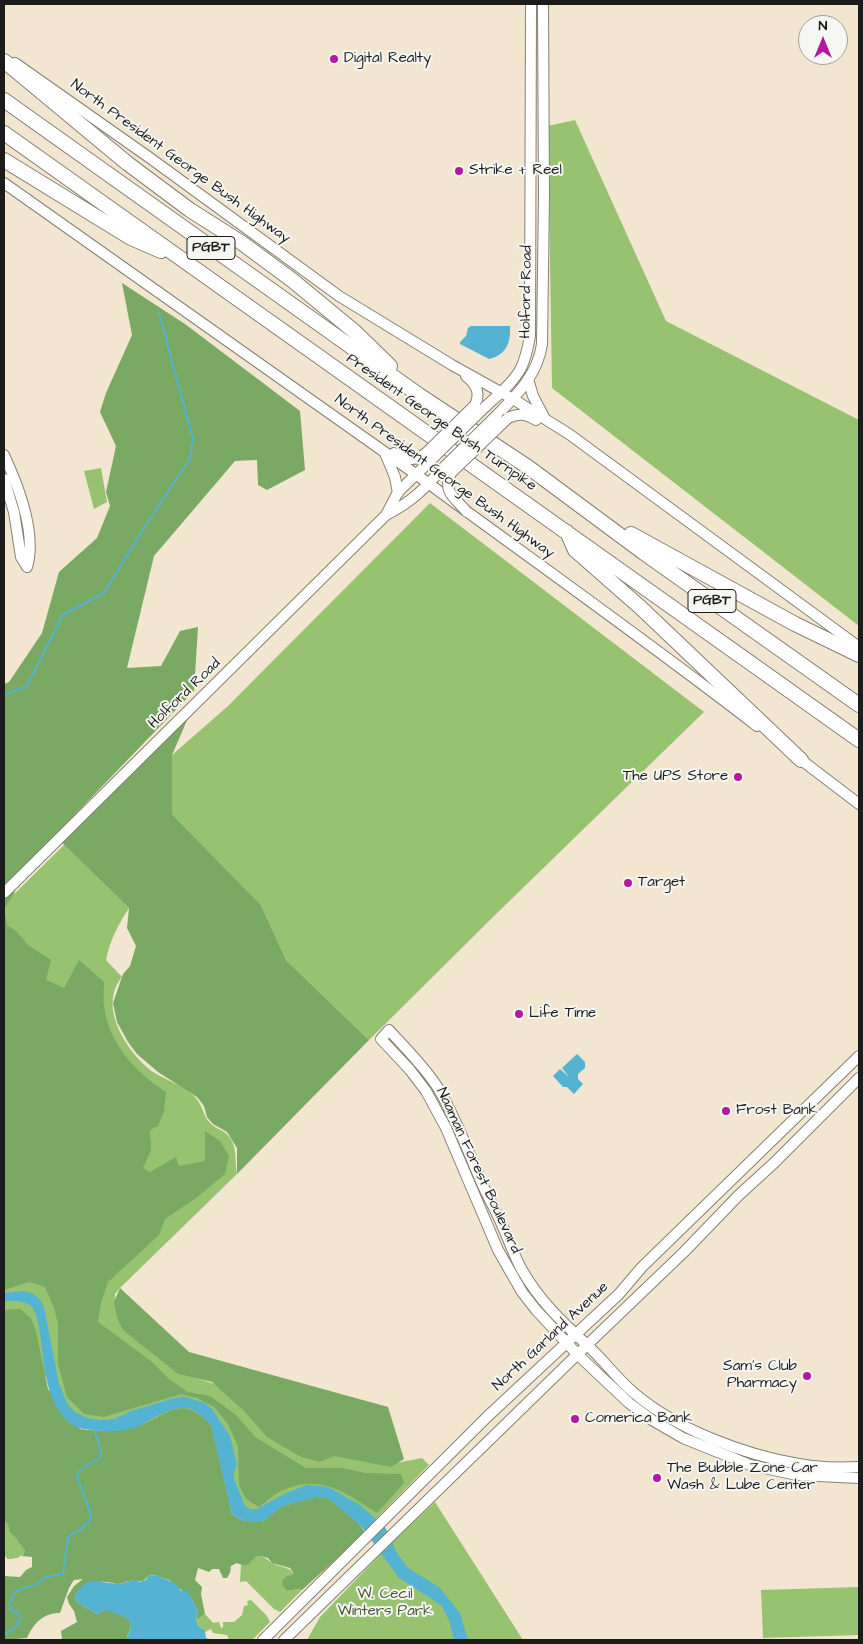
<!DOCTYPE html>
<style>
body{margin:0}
#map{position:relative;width:863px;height:1644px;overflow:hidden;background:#f2e6d0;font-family:"Architects Daughter",sans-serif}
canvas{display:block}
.frame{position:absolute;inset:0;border:5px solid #1c1c1c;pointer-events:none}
.north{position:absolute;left:798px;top:15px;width:50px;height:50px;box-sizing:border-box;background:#f6f6f2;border:1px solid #9f9f9c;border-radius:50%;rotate:0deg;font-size:14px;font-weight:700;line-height:20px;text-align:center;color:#1c1c1c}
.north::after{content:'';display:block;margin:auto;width:18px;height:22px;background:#b5179e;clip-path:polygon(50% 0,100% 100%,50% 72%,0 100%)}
</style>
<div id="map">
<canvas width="863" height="1644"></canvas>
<div class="frame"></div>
<div class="north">N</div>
</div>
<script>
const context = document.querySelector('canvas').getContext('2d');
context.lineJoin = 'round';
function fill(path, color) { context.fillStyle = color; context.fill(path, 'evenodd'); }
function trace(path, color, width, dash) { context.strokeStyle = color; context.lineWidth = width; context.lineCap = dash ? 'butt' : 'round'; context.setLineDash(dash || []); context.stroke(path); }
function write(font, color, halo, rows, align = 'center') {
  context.font = font + ' "Architects Daughter",sans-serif'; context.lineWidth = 4; context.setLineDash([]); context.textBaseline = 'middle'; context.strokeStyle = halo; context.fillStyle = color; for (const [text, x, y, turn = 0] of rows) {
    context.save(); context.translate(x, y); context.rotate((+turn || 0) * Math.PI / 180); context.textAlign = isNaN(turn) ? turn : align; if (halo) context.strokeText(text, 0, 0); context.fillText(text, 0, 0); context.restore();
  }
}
const green = new Path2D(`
 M 575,120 L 666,321 L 859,420 L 859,626 L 552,388 L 548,126 Z
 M 101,468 L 107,502 L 94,509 L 84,471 Z
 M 430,503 L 704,712 L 494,916 L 369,1040 L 286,960 L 261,905 L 172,814 L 172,755 L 228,706 Z
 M 64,845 L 129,908 C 118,925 110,940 106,960 L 122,977 C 97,1006 127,1053 153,1072 C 166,1080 182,1085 193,1095 C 204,1105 202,1116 211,1124 C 215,1128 220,1129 224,1132 C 239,1143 234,1159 237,1174 L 120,1288 L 115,1294 L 116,1309 L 179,1373 L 215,1384 L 244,1408 L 334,1454 L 391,1464 L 422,1458 L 429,1465 L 370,1525 L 254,1518 L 93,1427 L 67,1407 L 52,1370 L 4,1418 L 4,904 Z
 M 435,1502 L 523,1640 L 307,1640 L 320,1617 L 396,1538 Z
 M 4,1520 L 8,1525 L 9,1532 L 14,1536 L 25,1551 C 21,1558 15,1559 7,1559 L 4,1554 Z
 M 261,1556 C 266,1558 268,1560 272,1563 C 281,1568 287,1565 295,1575 L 287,1576 L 287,1591 L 299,1589 L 302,1590 L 280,1612 L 274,1609 L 246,1581 L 240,1582 L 241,1565 L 244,1566 L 255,1557 Z
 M 859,1587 L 859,1635 L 763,1638 L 761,1590 Z
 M 251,1600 L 267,1616 L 270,1622 L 252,1640 L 229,1640 L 227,1635 L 213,1633 L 211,1629 L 205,1632 L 198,1626 L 196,1620 L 205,1614 L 213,1623 L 219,1622 L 221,1628 L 223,1627 L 223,1622 L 234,1622 L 242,1615 L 244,1606 L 248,1605 L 247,1601 Z`);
const forest = new Path2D(`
 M 122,283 L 185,324 L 300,411 L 305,470 L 267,490 L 258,485 L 257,460 L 235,461 L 154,556 L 127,668 L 161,666 L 180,631 L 198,627 L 194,691 L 4,888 L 4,684 L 9,682 L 42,633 L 59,572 L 97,538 L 110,506 L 106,492 L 116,446 L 100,412 L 106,393 L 132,335 Z
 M 188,718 L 172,755 L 172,814 L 261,905 L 286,960 L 369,1040 L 237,1174 L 237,1148 L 227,1132 L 213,1124 L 207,1117 L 204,1106 L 197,1097 L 158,1072 L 137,1054 L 128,1042 L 117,1022 L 113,1003 L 123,974 L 130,966 L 136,946 L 127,928 L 129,908 L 64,845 L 61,840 Z
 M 13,888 L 15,892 L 4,909 L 7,925 L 16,931 L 28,945 L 51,960 L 46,980 L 64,988 L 79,960 L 104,982 C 104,990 103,998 104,1005 C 108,1043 136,1073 166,1092 L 164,1112 L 158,1126 L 150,1130 L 151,1150 L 143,1168 L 150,1172 L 176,1157 L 179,1166 L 205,1161 L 205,1131 L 220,1141 L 229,1156 L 225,1174 L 196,1198 L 165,1219 L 159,1235 L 108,1282 L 101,1303 L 98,1322 L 151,1361 L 169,1379 L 188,1392 L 210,1396 L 236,1415 L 255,1437 L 306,1468 L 343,1468 L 365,1473 L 401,1474 L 404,1483 L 377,1513 C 344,1492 320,1473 281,1491 C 273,1495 266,1502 259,1507 L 246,1499 L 239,1485 L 238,1446 L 228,1424 L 214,1407 L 197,1398 L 181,1394 L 104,1417 L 84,1414 L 67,1397 L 58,1364 L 58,1323 L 53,1305 L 45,1287 L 29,1282 L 4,1290 L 4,897 Z
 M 120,1288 L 189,1352 L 388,1407 L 404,1459 L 391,1467 L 334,1456 L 320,1462 L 301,1457 L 267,1437 L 243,1410 L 212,1382 L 178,1374 L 123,1330 L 117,1318 L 114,1302 Z
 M 20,1309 L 31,1318 L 36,1331 L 48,1389 L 80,1429 C 98,1431 113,1432 131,1428 C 165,1421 177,1389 211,1425 L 232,1514 L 241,1520 L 262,1522 L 283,1506 L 316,1497 L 328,1498 L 361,1526 L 365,1533 L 302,1590 L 299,1589 L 287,1591 L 283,1586 L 282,1581 L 287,1576 L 294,1574 L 290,1568 L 272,1563 L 268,1558 L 261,1556 L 255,1557 L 249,1564 L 244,1566 L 237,1563 L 231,1566 L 230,1573 L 227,1578 L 223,1578 L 219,1569 L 212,1569 L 209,1572 L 198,1568 L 195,1580 L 202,1587 L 201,1594 L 205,1614 L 196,1620 L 198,1611 L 191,1598 L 169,1580 L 155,1575 L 148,1576 C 143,1584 138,1580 130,1581 C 126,1581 122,1584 118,1584 C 114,1584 110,1582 106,1582 C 93,1581 82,1585 75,1596 L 77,1602 L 97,1614 L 107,1609 L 129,1619 L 131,1627 L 127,1637 L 137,1640 L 62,1639 L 61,1631 L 77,1622 L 74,1611 L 69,1604 L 67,1597 L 74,1586 L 83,1579 L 74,1580 L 69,1588 L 60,1613 C 43,1613 34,1623 27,1638 L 4,1640 L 4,1576 L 20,1577 L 26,1570 L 32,1567 L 32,1557 L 22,1556 L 25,1551 L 14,1536 L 9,1532 L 8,1525 L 4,1520 L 4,1310 Z`);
const water = new Path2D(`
 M 471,326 L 510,326 C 511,343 506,355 489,359 L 460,344 L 460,342 L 466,336 L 468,328 Z
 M 577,1054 L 585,1062 L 585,1068 L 578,1074 L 578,1079 L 583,1084 L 574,1094 L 567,1087 L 563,1087 L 553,1076 L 560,1069 L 569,1077 L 562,1068 Z
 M 22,1291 C 34,1293 39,1296 44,1307 L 59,1384 L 68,1405 L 75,1412 L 87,1418 L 100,1420 L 114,1419 L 131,1411 L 174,1398 L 185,1397 L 205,1403 L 212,1409 L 230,1436 L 237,1464 L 234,1472 L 234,1479 L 245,1506 L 250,1509 L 257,1509 L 286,1493 L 307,1485 L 328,1487 L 360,1505 L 385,1527 L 397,1553 L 408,1568 L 439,1587 L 452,1603 L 460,1613 L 468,1640 L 454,1640 L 449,1620 L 441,1605 L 399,1578 L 361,1526 L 328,1498 L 316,1497 L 283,1506 L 262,1522 L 250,1522 L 241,1520 L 232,1514 L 211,1425 C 204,1418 197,1410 187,1408 C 170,1405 149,1422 134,1428 C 121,1432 105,1432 93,1430 C 85,1429 77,1429 71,1424 C 45,1406 44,1361 40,1333 C 38,1325 37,1311 30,1305 C 23,1300 12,1301 4,1301 L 4,1293 Z
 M 157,1575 L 176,1584 L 181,1591 L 187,1590 L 198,1611 L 196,1620 L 198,1626 L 205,1631 L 206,1638 L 211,1640 L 137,1640 L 127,1638 L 131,1627 L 129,1619 L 107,1610 L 97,1614 L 77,1602 L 75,1596 C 87,1574 99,1583 117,1584 C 123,1584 130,1580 136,1580 L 139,1582 L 146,1580 L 148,1576 Z`);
const stream = new Path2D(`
 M 4,695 L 26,687 L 63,615 L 104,593 L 151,517 L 190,459 L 193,439 L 159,313
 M 4,1635 C 11,1628 23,1626 19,1614 L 11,1610 L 9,1605 C 11,1602 12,1596 15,1593 C 24,1585 38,1588 45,1577 L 63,1574 L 68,1537 C 75,1533 86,1528 90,1520 C 93,1512 80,1487 77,1478 C 77,1466 93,1465 101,1458 L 101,1451 L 94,1428`);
const secondary = new Path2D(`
 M 15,63 L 150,158 L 339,296 L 452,365 L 513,399 L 569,434 L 859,647
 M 4,183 L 417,475 C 531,559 646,640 757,726
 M 466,376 C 476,384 481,393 475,405
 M 528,379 L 533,396 L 544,417
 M 485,407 C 498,395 513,383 521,368 C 526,358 528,347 530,336 L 531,4
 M 497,415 C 517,395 538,374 542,344 L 544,196 L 543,4
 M 508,418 C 519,413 525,414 536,420
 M 385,453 L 395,477 L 398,493
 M 394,453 C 407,460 415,462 426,453
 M 4,455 C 18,485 37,533 27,567
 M 4,479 L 14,512 L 21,557 L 27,567
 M 386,515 L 398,492 L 432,459
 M 796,756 L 859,804
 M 4,893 L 386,515 C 413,501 424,489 444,467
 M 859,1467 C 839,1468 819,1468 799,1464 C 744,1455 676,1429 634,1393 C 616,1378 603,1359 586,1344 C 561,1321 539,1300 522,1270 C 514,1256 509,1240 502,1225 C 496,1210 487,1196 481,1181 C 467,1149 456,1118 438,1088 C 425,1067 406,1049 389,1030 L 381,1039 L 410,1070 L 426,1091 L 446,1128 L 498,1250 L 522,1292 L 536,1310 L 578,1355 L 629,1403 L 652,1420 L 683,1438 L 750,1465 L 797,1475 L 859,1478
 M 263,1640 L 488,1416 L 619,1294 L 642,1267 L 859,1056
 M 284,1640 L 587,1345 L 684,1252 L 739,1195 L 774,1163 L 859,1078`);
const highway = new Path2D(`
 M 4,61 L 127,163 L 190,210 L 242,243 L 292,280 L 355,332 L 390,366
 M 4,100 L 419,395 L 528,467 L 644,553 L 859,705
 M 4,133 L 859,740
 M 4,160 L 131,238 L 161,251
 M 567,532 L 575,550 L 640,607 L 801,760
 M 631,534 L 795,624 L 859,655`);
const secondaryBridge = new Path2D(`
 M 426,453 L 475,405
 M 432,459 L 485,407
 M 444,467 L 497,415
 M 467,512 C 455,498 442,492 451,473 L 508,418`);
const markers = [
 [334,59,5,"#b5179e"],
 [459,171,5,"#b5179e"],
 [738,777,5,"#b5179e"],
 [628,883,5,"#b5179e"],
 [519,1014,5,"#b5179e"],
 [726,1111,5,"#b5179e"],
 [807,1376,5,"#b5179e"],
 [575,1419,5,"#b5179e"],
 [657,1478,5,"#b5179e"]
];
const shields = [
 [211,248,48],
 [712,601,48]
];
const shieldNames = [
 ["PGBT",211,248],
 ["PGBT",712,601]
];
const poiNames = [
 ["Digital Realty",344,59],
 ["Strike + Reel",469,171],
 ["The UPS Store",728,777,"right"],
 ["Target",638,883],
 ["Life Time",529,1014],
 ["Frost Bank",736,1111],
 ["Sam's Club",797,1367,"right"],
 ["Pharmacy",797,1384,"right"],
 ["Comerica Bank",585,1419],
 ["The Bubble Zone Car",667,1469],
 ["Wash & Lube Center",667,1486]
];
const streetNames = [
 ["North President George Bush Highway",180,162,36],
 ["Holford Road",527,292,-89],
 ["President George Bush Turnpike",441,423,35],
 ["North President George Bush Highway",444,477,36],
 ["Holford Road",185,694,-44],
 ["Naaman Forest Boulevard",478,1171,65],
 ["North Garland Avenue",551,1337,-43]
];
const parkNames = [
 ["W. Cecil",385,1595],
 ["Winters Park",385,1612]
];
fill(green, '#97c370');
fill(forest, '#79a962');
fill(water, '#54b3d2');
trace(stream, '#54b3d2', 2);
trace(secondary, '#878176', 12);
trace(highway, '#878176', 16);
trace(secondary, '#fff', 10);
trace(highway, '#fff', 14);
trace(secondaryBridge, '#878176', 12, []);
trace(secondaryBridge, '#fff', 10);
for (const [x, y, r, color] of markers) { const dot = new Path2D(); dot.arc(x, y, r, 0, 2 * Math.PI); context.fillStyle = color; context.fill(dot); trace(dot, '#f6f6f2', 2); }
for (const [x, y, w] of shields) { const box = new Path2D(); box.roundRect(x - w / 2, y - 11.5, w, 23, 4); context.fillStyle = '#f6f6f2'; context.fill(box); trace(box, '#1c1c1c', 1); }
write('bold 14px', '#1c1c1c', null, shieldNames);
write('15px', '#1c1c1c', '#f6f6f2', poiNames, 'left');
write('15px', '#1c1c1c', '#f6f6f2', streetNames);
write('15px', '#475639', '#f6f6f2', parkNames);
</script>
